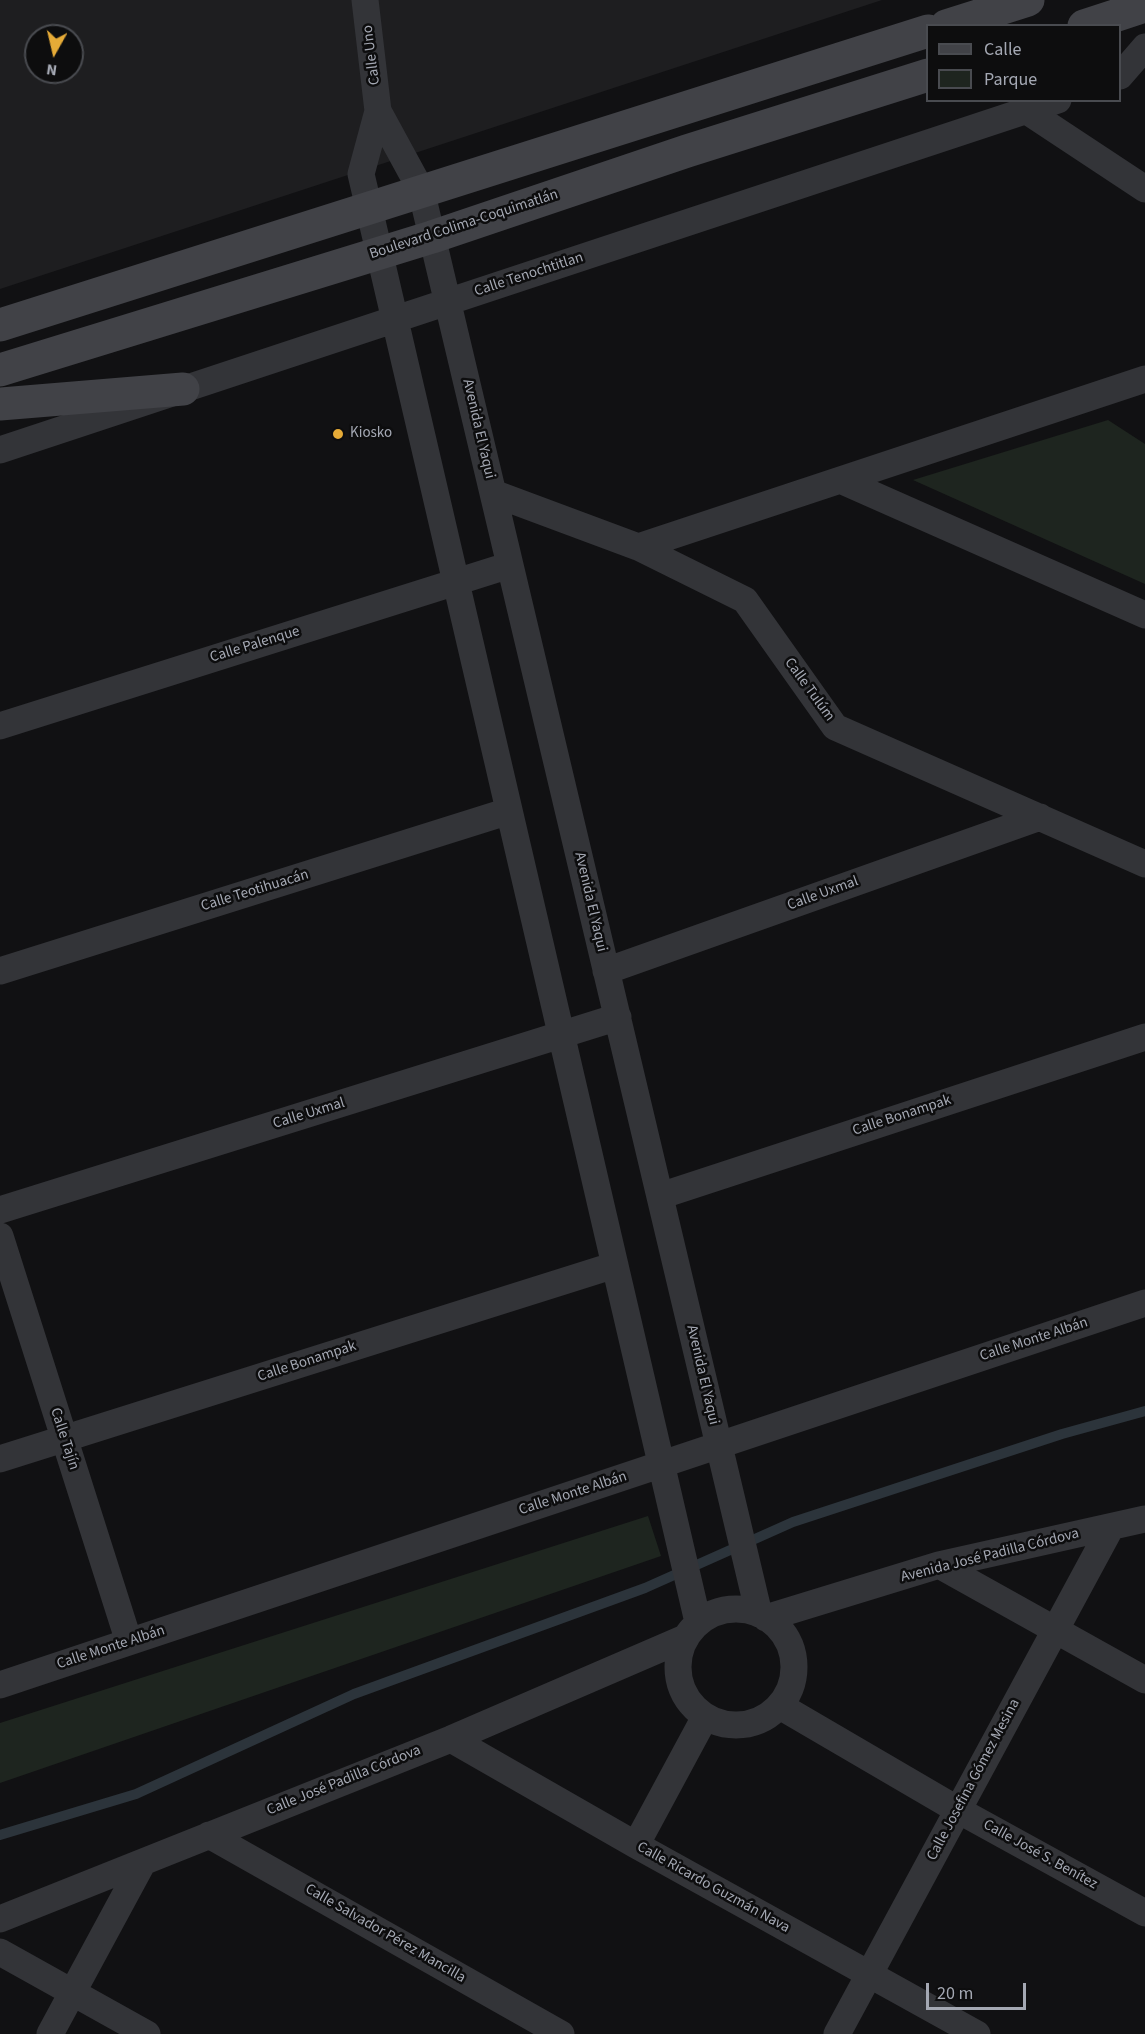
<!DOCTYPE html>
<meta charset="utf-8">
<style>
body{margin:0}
#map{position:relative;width:1145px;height:2034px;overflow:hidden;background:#111113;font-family:"Source Sans 3",sans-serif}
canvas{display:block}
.legend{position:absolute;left:926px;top:24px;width:195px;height:78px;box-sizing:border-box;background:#0d0d0e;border:2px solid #494b50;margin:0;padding:8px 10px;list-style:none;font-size:18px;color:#a4a8b3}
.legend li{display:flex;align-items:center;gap:12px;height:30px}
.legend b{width:30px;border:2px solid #494b50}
.north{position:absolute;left:24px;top:24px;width:60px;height:60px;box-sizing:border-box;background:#0d0d0e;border:2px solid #494b50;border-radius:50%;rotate:188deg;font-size:16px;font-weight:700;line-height:24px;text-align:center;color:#a4a8b3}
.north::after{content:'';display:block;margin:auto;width:21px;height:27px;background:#e6ab37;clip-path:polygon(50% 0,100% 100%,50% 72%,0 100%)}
.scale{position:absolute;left:926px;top:1983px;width:100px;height:27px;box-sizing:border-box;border:3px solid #a4a8b3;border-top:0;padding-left:8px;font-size:18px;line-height:21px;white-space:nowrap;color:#a4a8b3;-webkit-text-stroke:4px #0d0d0e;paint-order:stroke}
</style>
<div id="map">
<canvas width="1145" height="2034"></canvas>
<ul class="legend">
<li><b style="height:8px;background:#414247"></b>Calle</li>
<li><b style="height:16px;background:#1e251f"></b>Parque</li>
</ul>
<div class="north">N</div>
<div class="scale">20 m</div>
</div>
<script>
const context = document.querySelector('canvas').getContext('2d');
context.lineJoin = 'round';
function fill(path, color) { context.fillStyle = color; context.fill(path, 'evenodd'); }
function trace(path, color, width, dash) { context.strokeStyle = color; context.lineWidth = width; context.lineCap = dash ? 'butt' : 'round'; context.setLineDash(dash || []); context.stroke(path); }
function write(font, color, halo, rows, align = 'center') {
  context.font = font + ' "Source Sans 3",sans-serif'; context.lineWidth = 5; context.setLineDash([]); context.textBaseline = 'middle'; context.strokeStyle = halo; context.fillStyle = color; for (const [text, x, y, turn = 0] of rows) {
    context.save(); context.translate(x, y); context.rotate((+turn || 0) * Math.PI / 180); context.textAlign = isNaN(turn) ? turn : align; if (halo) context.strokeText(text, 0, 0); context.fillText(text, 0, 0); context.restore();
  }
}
const built = new Path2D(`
 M 0,0 L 882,0 L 0,289 ZM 36,36 L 72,36 L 72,72 L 36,72 Z`);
const green = new Path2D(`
 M 1108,420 L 1145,444 L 1145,584 L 913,480 Z
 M 648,1516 L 661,1556 L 0,1783 L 0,1723 Z`);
const stream = new Path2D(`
 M 0,1835 L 136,1794 L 354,1694 L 645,1588 L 793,1522 L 1062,1434 L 1145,1411`);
const street = new Path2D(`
 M 365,0 L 378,111 L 421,190 L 759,1614
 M 1120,76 L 1145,47
 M 378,111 L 361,174 L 698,1622
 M 1027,111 L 1145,189
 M 0,450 L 1058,100
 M 840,480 L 1145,615
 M 493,493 L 638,547 L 745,600 L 835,727 L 1145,864
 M 638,547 L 1145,379
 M 0,726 L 510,565
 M 0,971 L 509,811
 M 606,971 L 1040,817
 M 660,1196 L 1145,1037
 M 0,1210 L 618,1017
 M 0,1236 L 129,1642
 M 0,1459 L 615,1265
 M 939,1565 L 1145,1680
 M678 1667a58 58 0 1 1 116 0a58 58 0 1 1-116 0Z
 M 766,1618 L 939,1565 L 1145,1519
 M 0,1685 L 1145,1303
 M 780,1706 L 958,1810 L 1145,1913
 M 451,1739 L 636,1845 L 977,2034
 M 209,1835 L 561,2034
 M 636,1845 L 705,1717
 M 0,1919 L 451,1739 L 685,1638
 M 0,1952 L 147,2034
 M 50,2034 L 143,1862
 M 837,2034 L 1111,1527`);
const secondary = new Path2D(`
 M 946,26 L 1028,0
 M 1084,26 L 1145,6
 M 0,325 L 928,31
 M 0,370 L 432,237 L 687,151 L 928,75
 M 0,404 L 183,389`);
const markers = [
 [338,434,6,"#e6ab37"]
];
const streetNames = [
 ["Calle Uno",372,55,-97],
 ["Boulevard Colima-Coquimatlán",464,225,-18],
 ["Calle Tenochtitlan",529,275,-18],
 ["Avenida El Yaqui",478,429,77],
 ["Calle Palenque",255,645,-17],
 ["Calle Tulúm",809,690,54],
 ["Calle Teotihuacán",255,891,-17],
 ["Calle Uxmal",823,894,-20],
 ["Avenida El Yaqui",590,902,77],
 ["Calle Uxmal",309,1114,-17],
 ["Calle Bonampak",902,1116,-18],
 ["Calle Monte Albán",1034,1340,-18],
 ["Calle Bonampak",307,1362,-18],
 ["Avenida El Yaqui",702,1375,77],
 ["Calle Tajín",64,1439,72],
 ["Calle Monte Albán",573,1494,-18],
 ["Avenida José Padilla Córdova",990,1556,-14],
 ["Calle Monte Albán",111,1648,-18],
 ["Calle Josefina Gómez Mesina",974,1780,-62],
 ["Calle José Padilla Córdova",344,1781,-22],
 ["Calle José S. Benítez",1040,1855,29],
 ["Calle Ricardo Guzmán Nava",713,1888,29],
 ["Calle Salvador Pérez Mancilla",385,1934,30]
];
const poiNames = [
 ["Kiosko",350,434]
];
fill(built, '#1e1e20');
fill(green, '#1e251f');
trace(stream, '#2c343b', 10);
trace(street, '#333438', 27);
trace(secondary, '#414247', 33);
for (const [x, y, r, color] of markers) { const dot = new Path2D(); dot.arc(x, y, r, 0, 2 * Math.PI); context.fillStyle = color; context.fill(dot); trace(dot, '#0d0d0e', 2); }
write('15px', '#a4a8b3', '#0d0d0e', streetNames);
write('15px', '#a4a8b3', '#0d0d0e', poiNames, 'left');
</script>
